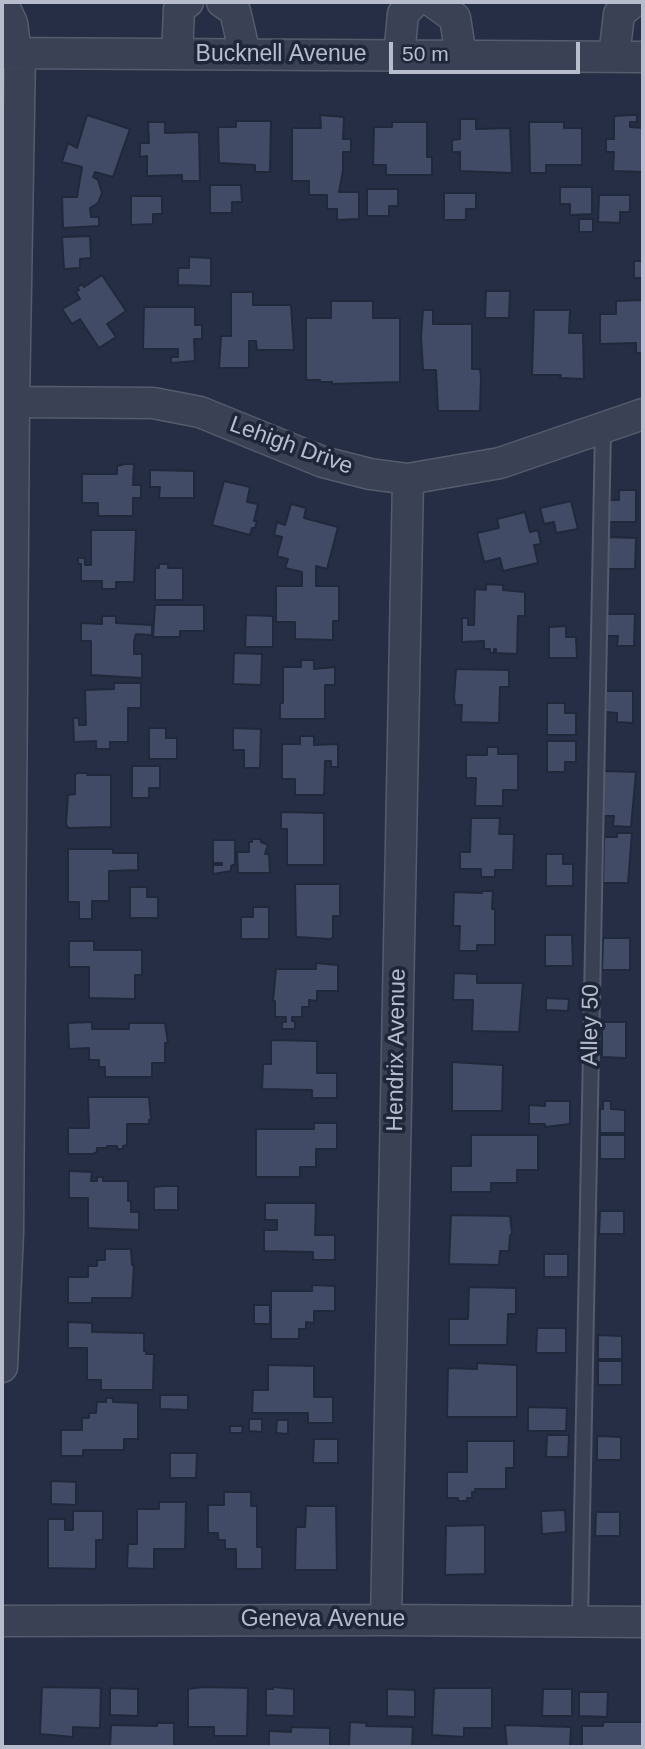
<!DOCTYPE html>
<style>
body{margin:0}
#map{position:relative;width:645px;height:1749px;overflow:hidden;background:#252e44;font-family:Helvetica,sans-serif}
canvas{display:block}
.frame{position:absolute;inset:0;border:4px solid #b7bdcd;pointer-events:none}
.scale{position:absolute;left:389px;top:42px;width:191px;height:32px;box-sizing:border-box;border:4px solid #b7bdcd;border-top:0;padding-left:9px;font-size:21px;line-height:24px;white-space:nowrap;color:#b7bdcd;-webkit-text-stroke:5px #1e2639;paint-order:stroke}
</style>
<div id="map">
<canvas width="645" height="1749"></canvas>
<div class="frame"></div>
<div class="scale">50 m</div>
</div>
<script>
const context = document.querySelector('canvas').getContext('2d');
context.lineJoin = 'round';
function fill(path, color) { context.fillStyle = color; context.fill(path, 'evenodd'); }
function trace(path, color, width, dash) { context.strokeStyle = color; context.lineWidth = width; context.lineCap = dash ? 'butt' : 'round'; context.setLineDash(dash || []); context.stroke(path); }
function write(font, color, halo, rows, align = 'center') {
  context.font = font + ' Helvetica,sans-serif'; context.lineWidth = 7; context.setLineDash([]); context.textBaseline = 'middle'; context.strokeStyle = halo; context.fillStyle = color; for (const [text, x, y, turn = 0] of rows) {
    context.save(); context.translate(x, y); context.rotate((+turn || 0) * Math.PI / 180); context.textAlign = isNaN(turn) ? turn : align; if (halo) context.strokeText(text, 0, 0); context.fillText(text, 0, 0); context.restore();
  }
}
const building = new Path2D(`
 M 87,115 L 130,129 L 113,177 L 95,172 L 93,177 L 98,180 L 102,193 L 98,203 L 90,208 L 91,217 L 99,217 L 99,226 L 63,228 L 62,197 L 77,197 L 82,167 L 62,162 L 68,143 L 77,148 Z
 M 320,115 L 344,117 L 343,139 L 351,139 L 351,152 L 343,152 L 343,171 L 339,192 L 359,192 L 359,219 L 337,220 L 337,209 L 327,209 L 327,195 L 309,195 L 309,181 L 292,181 L 292,128 L 321,128 Z
 M 633,115 L 637,115 L 637,122 L 630,122 L 630,127 L 643,128 L 643,172 L 613,171 L 614,152 L 606,152 L 606,139 L 614,139 L 614,116 Z
 M 460,119 L 476,119 L 476,129 L 510,128 L 512,173 L 460,171 L 460,152 L 452,152 L 452,140 L 460,139 Z
 M 236,121 L 271,121 L 270,172 L 255,172 L 255,165 L 219,163 L 218,127 L 236,127 Z
 M 148,122 L 165,122 L 165,133 L 199,132 L 200,181 L 182,181 L 182,175 L 147,176 L 147,156 L 140,157 L 140,143 L 149,143 Z
 M 392,122 L 427,122 L 427,157 L 432,157 L 432,175 L 386,175 L 386,165 L 373,165 L 374,127 L 392,127 Z
 M 529,122 L 564,122 L 564,128 L 582,128 L 582,165 L 546,165 L 546,173 L 530,173 Z
 M 210,185 L 241,185 L 242,202 L 232,202 L 232,213 L 210,213 Z
 M 560,187 L 592,187 L 592,214 L 570,215 L 570,204 L 560,204 Z
 M 367,189 L 398,189 L 398,206 L 389,206 L 389,216 L 367,216 Z
 M 444,193 L 476,193 L 476,209 L 466,209 L 466,220 L 444,220 Z
 M 599,195 L 630,195 L 630,212 L 620,212 L 620,223 L 598,222 Z
 M 131,196 L 162,196 L 162,214 L 153,214 L 153,224 L 131,225 Z
 M 579,219 L 593,219 L 593,232 L 579,232 Z
 M 90,236 L 91,258 L 80,259 L 80,268 L 64,269 L 62,237 Z
 M 189,257 L 211,258 L 211,286 L 178,285 L 178,268 L 189,268 Z
 M 634,261 L 643,261 L 643,278 L 634,278 Z
 M 102,275 L 126,311 L 107,324 L 116,337 L 99,348 L 80,319 L 72,324 L 62,309 L 80,299 L 76,292 L 79,290 L 77,288 L 82,284 L 84,287 Z
 M 486,291 L 510,291 L 509,318 L 485,318 Z
 M 231,292 L 253,292 L 253,305 L 291,305 L 294,350 L 257,350 L 256,341 L 249,341 L 249,368 L 219,368 L 221,336 L 231,336 Z
 M 643,300 L 643,353 L 636,353 L 636,343 L 600,344 L 600,314 L 616,314 L 616,301 Z
 M 331,301 L 373,301 L 373,318 L 400,318 L 400,382 L 332,384 L 332,382 L 320,382 L 320,380 L 306,380 L 306,318 L 331,318 Z
 M 144,307 L 195,307 L 195,325 L 202,325 L 202,339 L 194,339 L 195,361 L 171,363 L 171,357 L 178,357 L 178,349 L 143,349 Z
 M 423,310 L 433,310 L 433,324 L 472,324 L 472,369 L 480,369 L 481,377 L 480,411 L 438,411 L 436,370 L 423,370 L 421,336 Z
 M 534,310 L 570,310 L 569,333 L 583,333 L 584,379 L 560,378 L 561,375 L 532,375 Z
 M 125,464 L 134,464 L 133,485 L 141,485 L 141,498 L 133,498 L 133,516 L 98,516 L 98,503 L 82,503 L 82,474 L 117,474 L 117,466 Z
 M 150,470 L 194,471 L 194,498 L 159,498 L 160,487 L 150,487 Z
 M 224,481 L 250,487 L 247,502 L 258,504 L 254,521 L 257,521 L 255,528 L 252,528 L 250,535 L 212,525 Z
 M 619,490 L 636,490 L 636,522 L 608,522 L 608,500 L 619,500 Z
 M 571,501 L 578,529 L 556,533 L 554,522 L 544,524 L 540,508 Z
 M 291,504 L 306,508 L 304,518 L 338,527 L 327,569 L 316,566 L 316,586 L 339,586 L 339,621 L 333,621 L 333,640 L 295,639 L 295,622 L 276,622 L 276,586 L 302,586 L 302,572 L 285,568 L 288,559 L 277,556 L 282,537 L 274,535 L 277,522 L 285,525 Z
 M 525,512 L 530,532 L 538,530 L 541,544 L 534,545 L 538,563 L 503,571 L 500,558 L 484,562 L 477,533 L 499,528 L 497,519 Z
 M 91,530 L 136,530 L 134,582 L 116,582 L 116,589 L 102,589 L 102,581 L 81,581 L 81,564 L 78,564 L 78,558 L 85,558 L 85,565 L 91,565 Z
 M 607,537 L 636,538 L 635,569 L 604,569 Z
 M 159,564 L 168,564 L 168,568 L 183,568 L 183,600 L 155,600 L 155,568 L 159,568 Z
 M 486,584 L 503,585 L 503,590 L 525,592 L 525,616 L 518,616 L 517,654 L 496,653 L 496,649 L 494,649 L 494,653 L 490,653 L 490,649 L 484,649 L 484,641 L 462,642 L 462,618 L 468,618 L 468,625 L 474,625 L 475,589 L 486,590 Z
 M 155,605 L 204,605 L 204,631 L 180,631 L 180,637 L 153,637 Z
 M 607,614 L 635,614 L 634,646 L 617,646 L 618,636 L 606,636 Z
 M 246,615 L 273,616 L 273,647 L 245,647 Z
 M 102,616 L 116,616 L 116,623 L 152,625 L 152,635 L 136,634 L 134,641 L 134,654 L 142,654 L 142,678 L 91,675 L 91,641 L 81,641 L 81,623 L 102,624 Z
 M 566,626 L 566,637 L 576,637 L 577,658 L 549,658 L 549,627 Z
 M 234,653 L 262,654 L 261,685 L 233,684 Z
 M 301,660 L 314,660 L 314,669 L 335,667 L 335,685 L 325,685 L 325,719 L 280,719 L 280,703 L 283,703 L 283,667 L 301,667 Z
 M 456,669 L 509,670 L 509,687 L 500,687 L 499,723 L 461,722 L 462,705 L 455,705 L 454,697 Z
 M 114,683 L 141,683 L 141,708 L 128,708 L 128,742 L 110,742 L 110,749 L 96,749 L 96,741 L 74,742 L 73,718 L 79,718 L 79,725 L 86,725 L 85,690 L 114,689 Z
 M 606,691 L 633,691 L 633,723 L 617,722 L 617,713 L 605,712 Z
 M 547,703 L 565,703 L 565,713 L 576,713 L 576,735 L 547,735 Z
 M 149,728 L 166,728 L 166,738 L 177,738 L 177,759 L 149,759 Z
 M 233,728 L 261,729 L 260,768 L 244,768 L 244,750 L 233,750 Z
 M 300,736 L 314,736 L 314,745 L 338,744 L 338,767 L 331,767 L 331,761 L 325,761 L 324,795 L 295,795 L 295,779 L 282,779 L 282,744 L 300,744 Z
 M 547,741 L 576,741 L 576,762 L 565,762 L 565,772 L 547,772 Z
 M 487,747 L 498,747 L 498,754 L 518,754 L 518,790 L 503,790 L 503,806 L 475,806 L 476,778 L 466,778 L 466,755 L 487,755 Z
 M 132,766 L 160,766 L 160,788 L 149,788 L 149,798 L 132,798 Z
 M 604,771 L 636,772 L 631,827 L 613,826 L 614,816 L 603,816 Z
 M 78,773 L 87,773 L 87,775 L 111,775 L 111,827 L 68,828 L 66,824 L 68,795 L 75,794 L 75,775 Z
 M 281,812 L 324,813 L 324,865 L 287,865 L 287,829 L 281,829 Z
 M 471,818 L 500,818 L 499,834 L 514,834 L 513,870 L 495,870 L 495,877 L 481,877 L 481,869 L 460,869 L 460,852 L 470,852 Z
 M 617,833 L 632,833 L 628,883 L 603,883 L 604,837 L 617,837 Z
 M 252,839 L 261,839 L 261,842 L 268,845 L 265,854 L 269,854 L 270,873 L 238,873 L 237,852 L 249,852 L 249,842 L 252,842 Z
 M 213,840 L 235,840 L 235,864 L 231,866 L 231,871 L 213,874 L 213,865 L 222,865 L 222,863 L 213,863 Z
 M 68,849 L 113,849 L 113,853 L 138,853 L 138,870 L 109,871 L 109,901 L 92,901 L 92,919 L 79,919 L 79,902 L 68,902 Z
 M 546,854 L 563,854 L 563,864 L 573,864 L 573,886 L 546,886 Z
 M 295,884 L 340,884 L 340,916 L 333,916 L 333,937 L 330,939 L 296,937 Z
 M 130,887 L 147,887 L 147,897 L 158,897 L 158,918 L 130,918 Z
 M 482,891 L 493,891 L 492,909 L 495,909 L 495,945 L 477,945 L 477,951 L 459,951 L 460,926 L 453,926 L 454,892 L 482,893 Z
 M 253,907 L 269,907 L 269,939 L 241,939 L 241,917 L 253,917 Z
 M 545,935 L 572,935 L 573,966 L 545,966 Z
 M 603,938 L 630,938 L 630,970 L 602,970 Z
 M 69,941 L 94,941 L 94,950 L 142,950 L 142,975 L 135,975 L 135,999 L 89,998 L 89,967 L 69,967 Z
 M 316,963 L 338,965 L 338,991 L 317,991 L 317,1001 L 309,1000 L 309,1007 L 302,1007 L 302,1017 L 292,1017 L 292,1021 L 295,1021 L 295,1029 L 282,1029 L 282,1022 L 286,1022 L 286,1017 L 275,1017 L 275,1001 L 273,1001 L 276,969 L 316,969 Z
 M 454,973 L 477,974 L 477,983 L 523,983 L 519,1032 L 472,1031 L 473,1000 L 453,1000 Z
 M 546,998 L 569,999 L 568,1011 L 546,1010 Z
 M 92,1022 L 92,1029 L 129,1029 L 129,1023 L 165,1023 L 168,1043 L 165,1043 L 165,1063 L 152,1063 L 152,1077 L 105,1077 L 105,1067 L 99,1067 L 99,1060 L 89,1060 L 89,1048 L 69,1049 L 68,1023 Z
 M 602,1022 L 626,1022 L 626,1058 L 602,1057 Z
 M 271,1040 L 317,1041 L 317,1073 L 337,1073 L 337,1098 L 312,1098 L 312,1090 L 262,1089 L 263,1064 L 271,1064 Z
 M 452,1062 L 503,1065 L 502,1111 L 452,1111 Z
 M 88,1097 L 149,1097 L 151,1120 L 149,1120 L 149,1124 L 127,1124 L 127,1145 L 123,1146 L 123,1149 L 117,1149 L 117,1146 L 107,1146 L 107,1148 L 97,1148 L 97,1152 L 93,1154 L 68,1154 L 68,1128 L 89,1128 Z
 M 545,1101 L 570,1101 L 570,1124 L 545,1127 L 545,1124 L 529,1124 L 529,1105 L 545,1106 Z
 M 603,1101 L 611,1101 L 611,1109 L 625,1110 L 625,1133 L 600,1133 L 600,1109 L 603,1109 Z
 M 314,1123 L 337,1123 L 337,1149 L 316,1149 L 316,1167 L 300,1167 L 300,1177 L 256,1177 L 256,1129 L 314,1129 Z
 M 471,1135 L 538,1135 L 538,1170 L 517,1170 L 517,1183 L 491,1183 L 491,1192 L 451,1192 L 451,1166 L 471,1166 Z
 M 600,1135 L 625,1135 L 625,1159 L 600,1159 Z
 M 69,1171 L 92,1172 L 91,1181 L 97,1181 L 97,1177 L 103,1177 L 103,1181 L 128,1181 L 128,1201 L 131,1201 L 131,1212 L 139,1212 L 139,1230 L 88,1228 L 88,1198 L 69,1198 Z
 M 164,1186 L 178,1186 L 178,1210 L 154,1210 L 154,1187 Z
 M 265,1203 L 316,1203 L 315,1235 L 335,1235 L 335,1260 L 313,1260 L 313,1252 L 264,1251 L 264,1230 L 277,1230 L 277,1220 L 265,1220 Z
 M 600,1211 L 624,1211 L 624,1234 L 599,1234 Z
 M 451,1215 L 510,1216 L 512,1233 L 510,1236 L 509,1251 L 500,1251 L 499,1265 L 449,1264 Z
 M 105,1249 L 131,1249 L 132,1265 L 134,1265 L 132,1298 L 92,1298 L 92,1303 L 68,1303 L 68,1277 L 88,1277 L 88,1266 L 97,1266 L 97,1260 L 105,1260 Z
 M 544,1254 L 568,1254 L 568,1277 L 544,1277 Z
 M 312,1285 L 335,1286 L 335,1311 L 314,1311 L 314,1323 L 306,1322 L 306,1329 L 299,1329 L 299,1339 L 271,1339 L 271,1291 L 312,1291 Z
 M 469,1287 L 516,1288 L 516,1314 L 508,1314 L 507,1345 L 449,1345 L 449,1319 L 468,1319 Z
 M 254,1305 L 270,1305 L 270,1324 L 254,1324 Z
 M 68,1322 L 92,1323 L 92,1332 L 144,1333 L 144,1351 L 146,1351 L 146,1354 L 154,1354 L 153,1390 L 101,1390 L 101,1380 L 87,1380 L 87,1348 L 68,1348 Z
 M 537,1328 L 566,1328 L 566,1353 L 536,1353 Z
 M 598,1335 L 622,1336 L 622,1359 L 598,1359 Z
 M 598,1361 L 622,1361 L 622,1385 L 598,1385 Z
 M 477,1363 L 517,1365 L 517,1417 L 447,1417 L 448,1368 L 477,1369 Z
 M 268,1365 L 314,1366 L 314,1397 L 333,1397 L 333,1423 L 308,1423 L 308,1413 L 252,1413 L 253,1390 L 268,1390 Z
 M 160,1395 L 188,1395 L 188,1410 L 160,1409 Z
 M 106,1398 L 113,1398 L 113,1402 L 138,1403 L 138,1439 L 124,1439 L 124,1450 L 83,1450 L 83,1456 L 61,1456 L 61,1430 L 82,1430 L 82,1418 L 89,1418 L 89,1413 L 96,1413 L 97,1402 L 106,1402 Z
 M 528,1407 L 567,1408 L 566,1431 L 528,1431 Z
 M 249,1419 L 262,1419 L 262,1432 L 249,1431 Z
 M 277,1420 L 288,1420 L 288,1434 L 276,1433 Z
 M 230,1426 L 243,1426 L 242,1433 L 230,1433 Z
 M 547,1435 L 569,1435 L 568,1457 L 546,1457 Z
 M 597,1436 L 621,1437 L 621,1460 L 597,1460 Z
 M 314,1439 L 338,1439 L 338,1463 L 313,1463 Z
 M 467,1441 L 514,1441 L 514,1468 L 506,1468 L 506,1489 L 475,1489 L 475,1492 L 472,1492 L 472,1498 L 467,1498 L 467,1501 L 458,1501 L 458,1498 L 447,1498 L 447,1472 L 467,1472 Z
 M 170,1453 L 197,1453 L 196,1478 L 170,1478 Z
 M 51,1481 L 76,1482 L 76,1505 L 51,1504 Z
 M 224,1492 L 251,1492 L 251,1506 L 257,1506 L 257,1547 L 262,1547 L 262,1569 L 236,1569 L 236,1549 L 225,1549 L 225,1540 L 218,1540 L 218,1533 L 208,1533 L 208,1505 L 224,1505 Z
 M 159,1502 L 186,1502 L 185,1549 L 154,1549 L 154,1569 L 127,1568 L 128,1544 L 137,1544 L 137,1509 L 159,1509 Z
 M 306,1506 L 336,1506 L 337,1570 L 295,1570 L 296,1527 L 305,1527 Z
 M 565,1510 L 566,1532 L 542,1534 L 541,1511 Z
 M 73,1511 L 103,1511 L 103,1540 L 96,1540 L 96,1569 L 48,1568 L 48,1519 L 65,1519 L 65,1530 L 73,1530 Z
 M 596,1512 L 620,1512 L 620,1536 L 595,1536 Z
 M 485,1525 L 485,1574 L 445,1575 L 446,1526 Z
 M 42,1687 L 101,1688 L 100,1728 L 73,1727 L 73,1737 L 40,1734 Z
 M 203,1687 L 248,1688 L 247,1736 L 214,1736 L 214,1727 L 188,1727 L 188,1689 Z
 M 273,1687 L 294,1689 L 294,1716 L 266,1715 L 266,1689 L 273,1689 Z
 M 110,1688 L 138,1689 L 138,1716 L 110,1715 Z
 M 434,1688 L 492,1688 L 492,1728 L 464,1728 L 464,1737 L 432,1735 Z
 M 387,1689 L 415,1690 L 415,1717 L 387,1716 Z
 M 543,1689 L 572,1689 L 572,1716 L 542,1716 Z
 M 579,1692 L 608,1692 L 607,1717 L 579,1716 Z
 M 350,1722 L 367,1723 L 366,1726 L 413,1727 L 412,1747 L 349,1747 Z
 M 603,1722 L 643,1722 L 643,1747 L 582,1747 L 582,1726 L 603,1726 Z
 M 157,1723 L 174,1723 L 174,1747 L 110,1747 L 111,1725 L 157,1726 Z
 M 505,1725 L 571,1727 L 570,1747 L 507,1747 Z
 M 291,1727 L 330,1728 L 330,1747 L 269,1747 L 269,1731 L 291,1732 Z`);
const service = new Path2D(`
 M 580,1621 L 603,429`);
const minor = new Path2D(`
 M 2,2 L 12,23 L 16,53
 M 222,2 L 235,11 L 245,54
 M 433,2 L 455,18 L 461,56
 M 2,53 L 643,57
 M 177,54 L 179,9 L 188,2
 M 399,56 L 403,14 L 414,2
 M 614,57 L 619,14 L 633,2
 M 14,402 L 153,403 L 200,412 L 323,462 L 370,474 L 408,479 L 500,463 L 643,414
 M 2,1367 L 8,1233 L 14,402 L 20,53
 M 386,1620 L 408,479
 M 2,1621 L 386,1620 L 643,1622`);
const streetNames = [
 ["Bucknell Avenue",281,55],
 ["Lehigh Drive",291,446,20],
 ["Alley 50",591,1025,-89],
 ["Hendrix Avenue",397,1050,-89],
 ["Geneva Avenue",323,1620]
];
fill(building, '#424b65');
trace(building, '#20283b', 2);
trace(service, '#555c6e', 18);
trace(minor, '#555c6e', 33);
trace(service, '#3a4154', 14);
trace(minor, '#3a4154', 30);
write('23px', '#b7bdcd', '#1e2639', streetNames);
</script>
